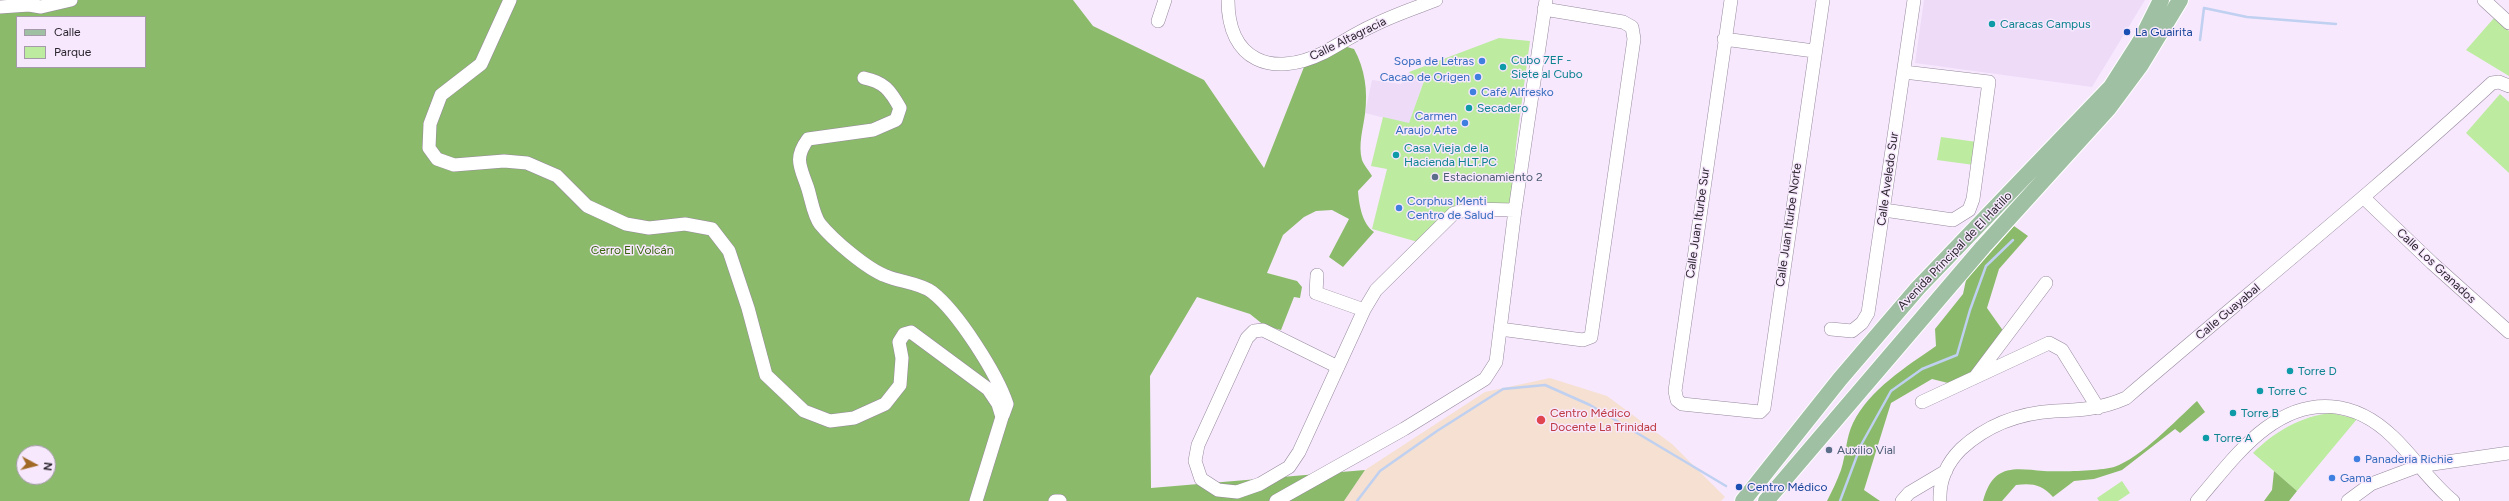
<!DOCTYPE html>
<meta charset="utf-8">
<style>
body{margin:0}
#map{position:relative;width:2509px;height:501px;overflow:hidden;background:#f7e8fe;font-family:Figtree,sans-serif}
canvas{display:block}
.legend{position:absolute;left:16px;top:16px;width:130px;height:52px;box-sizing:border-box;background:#f7e8fe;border:1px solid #a59aaa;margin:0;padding:5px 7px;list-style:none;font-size:12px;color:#2a252d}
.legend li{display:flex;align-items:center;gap:8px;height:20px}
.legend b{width:20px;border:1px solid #a59aaa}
.north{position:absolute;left:16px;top:445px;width:40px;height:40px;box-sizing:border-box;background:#f7e8fe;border:1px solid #a59aaa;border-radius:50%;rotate:97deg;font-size:11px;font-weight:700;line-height:16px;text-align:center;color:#2a252d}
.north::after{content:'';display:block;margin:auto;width:14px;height:18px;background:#a16926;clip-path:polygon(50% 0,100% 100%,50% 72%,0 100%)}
</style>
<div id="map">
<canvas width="2509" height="501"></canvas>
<ul class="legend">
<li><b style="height:5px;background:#9fc0a3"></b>Calle</li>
<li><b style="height:11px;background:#bdeba0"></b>Parque</li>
</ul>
<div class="north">N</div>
</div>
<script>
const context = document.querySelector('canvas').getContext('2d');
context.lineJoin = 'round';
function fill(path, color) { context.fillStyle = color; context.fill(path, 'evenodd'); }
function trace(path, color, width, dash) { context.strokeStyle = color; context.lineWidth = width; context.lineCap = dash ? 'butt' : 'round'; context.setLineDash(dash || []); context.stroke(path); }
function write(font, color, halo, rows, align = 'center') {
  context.font = font + ' Figtree,sans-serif'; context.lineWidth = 3; context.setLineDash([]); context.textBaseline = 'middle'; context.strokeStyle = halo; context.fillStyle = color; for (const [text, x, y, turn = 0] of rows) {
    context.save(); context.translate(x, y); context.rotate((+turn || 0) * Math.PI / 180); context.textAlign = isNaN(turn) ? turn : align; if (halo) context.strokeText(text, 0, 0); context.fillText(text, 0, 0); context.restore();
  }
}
const built = new Path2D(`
 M 1924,0 L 2145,0 L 2092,87 L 1915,63 Z
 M 1409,72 L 1414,78 L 1424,80 L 1409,124 L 1365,113 L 1372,80 L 1401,84 Z`);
const medical = new Path2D(`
 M 1550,378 L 1607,396 L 1672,444 L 1725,497 L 1721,501 L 1344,501 L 1365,470 L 1485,392 Z`);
const green = new Path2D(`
 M 2494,18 L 2509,31 L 2509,76 L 2466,50 Z
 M 1499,38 L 1530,41 L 1516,145 L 1511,208 L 1462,206 L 1418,242 L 1372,229 L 1387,169 L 1371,166 L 1383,117 L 1409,123 L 1424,81 L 1414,78 L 1409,72 Z
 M 2500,94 L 2509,102 L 2509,173 L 2466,133 Z
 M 1941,137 L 1977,142 L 1974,165 L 1937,160 Z
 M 2331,413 L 2357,419 L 2297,491 L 2253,453 C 2274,432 2301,416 2331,413 Z
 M 2122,481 L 2130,493 L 2118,501 L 2099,501 L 2097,498 Z`);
const forest = new Path2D(`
 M 0,0 L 1073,0 L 1093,26 L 1204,80 L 1264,168 L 1304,67 L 1344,46 L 1354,49 C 1365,69 1368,91 1365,114 C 1363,129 1358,145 1362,160 C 1364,165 1369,171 1372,176 L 1358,191 C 1359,204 1362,224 1374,232 L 1343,267 L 1329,257 L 1349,219 L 1332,210 L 1316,211 L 1304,217 L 1283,235 L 1267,273 L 1297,281 L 1302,287 L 1300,298 L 1294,297 L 1281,330 L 1265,326 L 1250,314 L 1197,297 L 1150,376 L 1151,488 L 1365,470 L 1344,501 L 0,501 ZM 17,17 L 145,17 L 145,67 L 17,67 ZM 24,453 L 48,453 L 48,477 L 24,477 Z
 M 2014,226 L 2028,236 L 1999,269 L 1987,308 L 2004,332 L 1960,386 L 1932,379 L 1891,403 L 1864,490 L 1880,501 L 1827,501 C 1832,491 1837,481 1841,470 C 1846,455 1846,437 1853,423 C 1870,389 1906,367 1936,346 L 1935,329 L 1963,294 L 1966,280 Z
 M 2197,401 L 2205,412 L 2180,433 L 2175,429 L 2122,470 L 2094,479 L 2074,481 L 2053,497 C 2042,484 2031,483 2016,485 L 2002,501 L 1983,501 C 1993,464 2013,468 2044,471 C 2060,472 2100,471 2114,467 C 2141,458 2176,420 2197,401 Z
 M 2274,471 L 2297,491 L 2289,501 L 2264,501 L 2272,490 Z`);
const stream = new Path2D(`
 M 2200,40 L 2204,8 L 2247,17 L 2336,24
 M 1357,501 L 1380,471 L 1437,431 L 1503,389 L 1545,385 L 1590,405 L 1726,486
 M 1840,501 L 1861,445 L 1891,391 L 1922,369 L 1957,355 L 1970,310 L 1986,266 L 2013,240`);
const minor = new Path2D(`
 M 510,0 L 481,64 L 441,95 L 430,124 L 429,148 L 437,159 L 454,165 L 504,161 L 527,163 L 557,176 L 587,206 L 626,224 L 649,228 L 685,224 L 712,229 L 729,251 L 748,308 L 766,375 L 804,411 L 830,421 L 854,418 L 885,404 L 900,385 L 902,358 L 899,342 L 904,334 L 911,332 L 988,389 L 998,404 L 1002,417 L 976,501
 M 1228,0 C 1228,61 1272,78 1323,53 C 1340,44 1356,33 1374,25 C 1394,15 1415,8 1436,0
 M 1731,0 L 1675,391 L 1677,400 L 1682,404 L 1760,412 L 1764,408 L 1823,0
 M 2484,0 L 2509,23
 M 0,7 L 29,5 L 41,7 L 71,0
 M 1158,21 L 1165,0
 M 1724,39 L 1814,51
 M 864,78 C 884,82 890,90 900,108 L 896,120 L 873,130 L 808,139 C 794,158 800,166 807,186 C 811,197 813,215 820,224 C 833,240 867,269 886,276 C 900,282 920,283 932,292 C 958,312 997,374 1007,404 L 1003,415
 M 2364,198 L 2432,263 L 2509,332
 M 1884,210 L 1953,220 L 1969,210 L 1973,199 L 1989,82 L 1904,72
 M 1317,275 L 1316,293 L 1364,310
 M 1500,329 L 1583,340 L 1591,337 L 1634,39 L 1632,27 L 1623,22 L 1544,9
 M 1831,329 L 1852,331 L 1862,323 L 1868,313 L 1914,0
 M 1338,367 L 1263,330 L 1254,331 L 1247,338 L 1198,445 L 1195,461 L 1201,479 L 1218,490 L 1237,492 L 1260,484 L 1289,467 L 1299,452 L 1364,310 L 1376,290 L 1454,213 L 1472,209 L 1515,210
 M 1976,376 L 2046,283
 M 1922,402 L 2049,343 L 2062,350 L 2098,408
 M 1055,501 L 1060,501
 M 1276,501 L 1404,429 L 1485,379 L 1496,362 L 1515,210 L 1546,0
 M 1902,501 L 1909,493 L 1946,471
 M 1940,501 C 1939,481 1947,463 1961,449 C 1987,425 2019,413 2055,411 C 2081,410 2101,409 2126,398 C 2248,293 2374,192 2492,83 L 2499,82 L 2509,86
 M 2197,501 C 2218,477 2240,447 2266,428 C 2309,396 2355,400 2393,437 C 2414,457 2430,482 2453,501
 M 2348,501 L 2371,484 L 2419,466 L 2509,453`);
const major = new Path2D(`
 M 1743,501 L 1840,379 L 1918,288 L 2111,87 L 2141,40 L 2161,0
 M 1766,501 L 1983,247 L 2108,109 L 2140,66 L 2180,0`);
const markers = [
 [1992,24,4,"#0f9aa8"],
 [2127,32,4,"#1a4fb4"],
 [1482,61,4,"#3f7fe0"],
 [1503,67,4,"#0f9aa8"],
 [1478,77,4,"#3f7fe0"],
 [1473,92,4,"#3f7fe0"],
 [1469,108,4,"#0f9aa8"],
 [1465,123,4,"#3f7fe0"],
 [1396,155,4,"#0f9aa8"],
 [1435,177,4,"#5c6f8a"],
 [1399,208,4,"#3f7fe0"],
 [2290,371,4,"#0f9aa8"],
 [2260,391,4,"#0f9aa8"],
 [2233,413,4,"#0f9aa8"],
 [1541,420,5,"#e0444e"],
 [2206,438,4,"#0f9aa8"],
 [1829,450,4,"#5c6f8a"],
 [2357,459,4,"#3f7fe0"],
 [2332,478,4,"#3f7fe0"],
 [1739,487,4,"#1a4fb4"]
];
const cultureNames = [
 ["Caracas Campus",2000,24],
 ["Cubo 7EF -",1511,60],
 ["Siete al Cubo",1511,74],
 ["Secadero",1477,108],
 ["Casa Vieja de la",1404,148],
 ["Hacienda HLT.PC",1404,162],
 ["Torre D",2298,371],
 ["Torre C",2268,391],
 ["Torre B",2241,413],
 ["Torre A",2214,438]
];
const transitNames = [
 ["La Guairita",2135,32],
 ["Centro Médico",1747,487]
];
const streetNames = [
 ["Calle Altagracia",1348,39,-26],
 ["Calle Aveledo Sur",1888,179,-82],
 ["Calle Juan Iturbe Sur",1698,223,-82],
 ["Calle Juan Iturbe Norte",1789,225,-82],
 ["Avenida Principal de El Hatillo",1955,251,-46],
 ["Calle Los Granados",2436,266,43],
 ["Calle Guayabal",2228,312,-40]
];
const shopNames = [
 ["Sopa de Letras",1474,61,"right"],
 ["Cacao de Origen",1470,77,"right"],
 ["Café Alfresko",1481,92],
 ["Carmen",1457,116,"right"],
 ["Araujo Arte",1457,130,"right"],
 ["Corphus Menti",1407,201],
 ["Centro de Salud",1407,215],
 ["Panaderia Richie",2365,459],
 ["Gama",2340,478]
];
const serviceNames = [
 ["Estacionamiento 2",1443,177],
 ["Auxilio Vial",1837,450]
];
const parkNames = [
 ["Cerro El Volcán",632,250]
];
const healthNames = [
 ["Centro Médico",1550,413],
 ["Docente La Trinidad",1550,427]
];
fill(built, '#eddbf8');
fill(medical, '#f5e0d2');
fill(green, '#bdeba0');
fill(forest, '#8bbb6a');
trace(stream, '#bfd0f0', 2.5);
trace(minor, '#96899d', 14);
trace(major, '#fff', 18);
trace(minor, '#fff', 13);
trace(major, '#9fc0a3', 16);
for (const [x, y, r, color] of markers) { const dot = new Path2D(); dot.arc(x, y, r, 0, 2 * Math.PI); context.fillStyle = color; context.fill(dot); trace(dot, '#f7e8fe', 1.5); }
write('12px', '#0d838f', '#f7e8fe', cultureNames, 'left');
write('12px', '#164399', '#f7e8fe', transitNames, 'left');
write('12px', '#2a252d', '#f7e8fe', streetNames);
write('12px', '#366cbe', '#f7e8fe', shopNames, 'left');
write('12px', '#4e5e75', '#f7e8fe', serviceNames, 'left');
write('12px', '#3a650f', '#f7e8fe', parkNames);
write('12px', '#be3a42', '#f7e8fe', healthNames, 'left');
</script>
